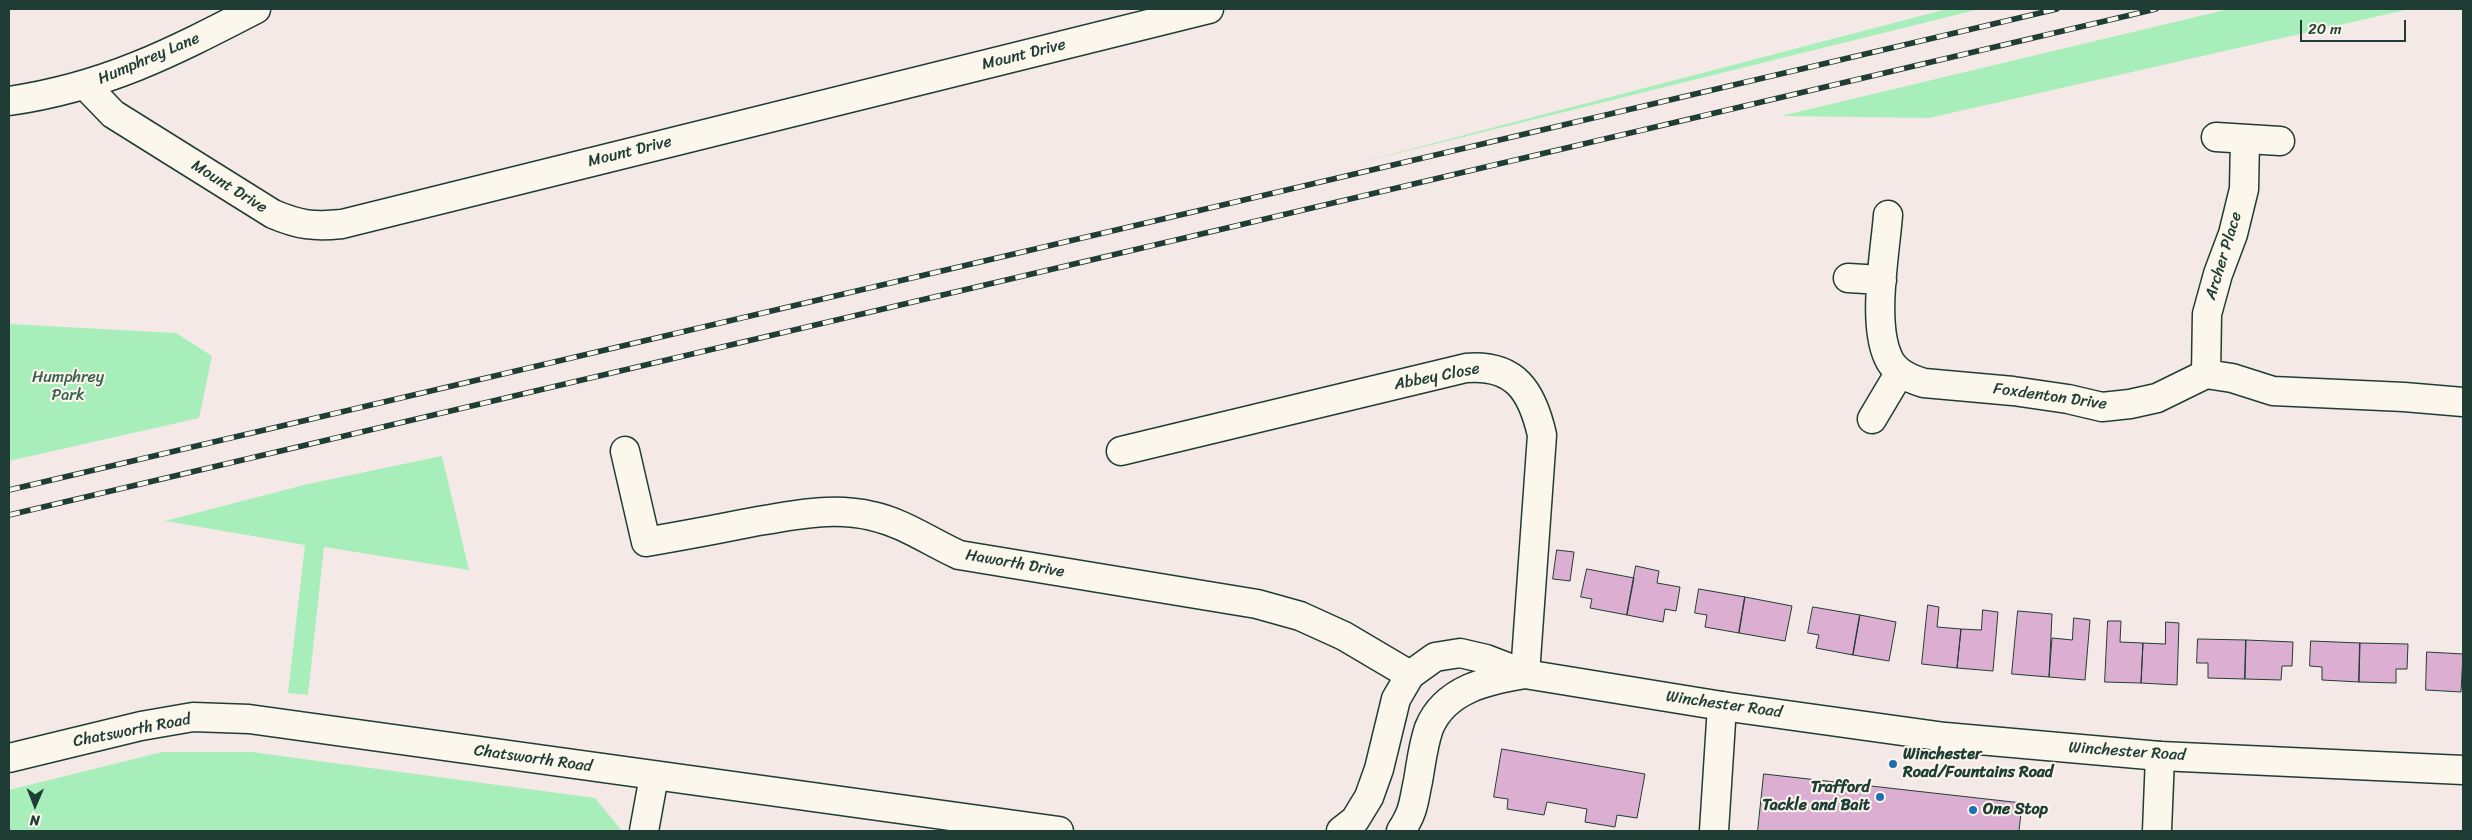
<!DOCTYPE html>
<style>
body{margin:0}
#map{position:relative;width:2472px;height:840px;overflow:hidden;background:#f5e9e7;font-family:Sriracha,sans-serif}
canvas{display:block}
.frame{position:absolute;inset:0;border:10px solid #1f3d34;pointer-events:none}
.north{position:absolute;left:10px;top:780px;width:50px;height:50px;-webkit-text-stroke:4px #fbf7ec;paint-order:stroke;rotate:181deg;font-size:14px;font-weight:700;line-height:20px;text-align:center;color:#1f3d34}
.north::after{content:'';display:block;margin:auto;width:18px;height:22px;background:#1f3d34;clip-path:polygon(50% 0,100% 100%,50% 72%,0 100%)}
.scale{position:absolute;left:2300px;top:20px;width:106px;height:22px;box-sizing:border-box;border:2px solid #1f3d34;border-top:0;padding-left:6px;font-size:15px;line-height:18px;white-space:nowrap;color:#1f3d34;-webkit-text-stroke:4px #fbf7ec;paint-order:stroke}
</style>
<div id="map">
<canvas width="2472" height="840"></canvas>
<div class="frame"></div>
<div class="north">N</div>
<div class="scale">20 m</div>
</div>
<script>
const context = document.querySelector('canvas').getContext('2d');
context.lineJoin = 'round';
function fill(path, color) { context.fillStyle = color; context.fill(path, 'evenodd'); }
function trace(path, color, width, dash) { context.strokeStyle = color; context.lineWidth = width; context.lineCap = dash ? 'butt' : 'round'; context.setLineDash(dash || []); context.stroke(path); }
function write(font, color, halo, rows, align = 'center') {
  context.font = font + ' Sriracha,sans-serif'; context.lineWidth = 4; context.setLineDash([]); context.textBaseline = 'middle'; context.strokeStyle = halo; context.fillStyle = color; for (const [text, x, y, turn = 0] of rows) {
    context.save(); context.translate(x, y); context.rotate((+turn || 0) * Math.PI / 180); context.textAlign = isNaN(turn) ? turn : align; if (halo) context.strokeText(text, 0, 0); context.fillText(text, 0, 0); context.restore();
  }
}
const green = new Path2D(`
 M 1947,9 L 1980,9 L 1350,165 Z
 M 2229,9 L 2410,9 L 1929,118 L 1781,116 Z
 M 9,324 L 176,333 L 212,356 L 199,418 L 9,461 Z
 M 442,456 L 469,570 L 324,547 L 308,695 L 288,693 L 305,545 L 165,521 L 308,484 Z
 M 162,752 L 251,752 L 595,798 L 622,831 L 9,831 L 9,790 Z`);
const building = new Path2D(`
 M 1557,550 L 1574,552 L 1570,581 L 1553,579 Z
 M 1636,566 L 1659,571 L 1657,583 L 1680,587 L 1676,611 L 1665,609 L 1663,622 L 1627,615 Z
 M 1587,569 L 1634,578 L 1627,615 L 1590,608 L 1592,599 L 1581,597 Z
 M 1699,589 L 1745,597 L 1739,633 L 1705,627 L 1707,615 L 1695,613 Z
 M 1745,597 L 1792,606 L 1785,641 L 1739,633 Z
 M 1928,605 L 1939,607 L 1937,627 L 1961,629 L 1957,668 L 1922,664 Z
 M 1813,607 L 1860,615 L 1853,655 L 1816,648 L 1819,635 L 1808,633 Z
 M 1983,610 L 1998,612 L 1993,671 L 1957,668 L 1961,629 L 1981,630 Z
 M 2018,611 L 2052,614 L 2049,677 L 2012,674 Z
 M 1860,615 L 1896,622 L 1889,661 L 1853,655 Z
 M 2074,618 L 2090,620 L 2085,680 L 2049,677 L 2052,638 L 2072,640 Z
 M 2108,621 L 2121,621 L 2120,642 L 2143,643 L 2141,683 L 2105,682 Z
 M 2166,622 L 2179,623 L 2177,685 L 2141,683 L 2143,643 L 2165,644 Z
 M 2198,639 L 2246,640 L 2245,679 L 2208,678 L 2208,663 L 2197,663 Z
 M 2246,640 L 2293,642 L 2292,666 L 2282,666 L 2281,680 L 2245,679 Z
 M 2311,641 L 2360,643 L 2359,682 L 2322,680 L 2322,667 L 2310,666 Z
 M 2360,643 L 2408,644 L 2407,669 L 2396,669 L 2396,683 L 2359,682 Z
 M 2427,652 L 2463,654 L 2461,692 L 2426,690 Z
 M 1502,749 L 1645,774 L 1637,818 L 1617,815 L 1615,827 L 1585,822 L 1587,809 L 1547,802 L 1544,815 L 1507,809 L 1508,799 L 1494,797 Z
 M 1764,774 L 2022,803 L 2019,831 L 1758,831 Z`);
const street = new Path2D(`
 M 86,86 L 113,114 L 273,214 C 299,225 314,227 342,224 L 1209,9
 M 2216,137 L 2280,141
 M 1888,215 C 1885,254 1872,322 1888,357 C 1894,372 1910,379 1924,383 L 2013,391 L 2068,399 L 2102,407 L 2130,404 L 2157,398 L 2206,374 L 2232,378 L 2273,391 L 2404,397 L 2463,402
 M 1848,278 L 1882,280
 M 2206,374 L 2207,314 L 2218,274 L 2233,234 L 2244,189 L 2245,139
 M 1872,419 L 1900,372
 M 625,451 L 646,542 C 680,536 714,530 748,523 C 789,516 831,506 872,516 C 904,523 930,542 959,555 L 1257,604 L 1300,616 L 1344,636 L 1410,675
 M 1121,451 L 1466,368 C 1515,364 1532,391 1542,435 L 1525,674
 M 644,831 L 654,776
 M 1714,831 L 1722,706
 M 2157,831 L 2160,756`);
const secondary = new Path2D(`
 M 9,101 C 105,87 171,53 256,9
 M 9,758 L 141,726 L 193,717 L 249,719 L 1059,831
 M 1341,831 L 1355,820 L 1369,797 L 1379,769 L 1396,699 L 1410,675 L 1435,657 L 1460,653 L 1486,659 L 1525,674 L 1722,706 L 1945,737 L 2160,756 L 2463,770
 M 1401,831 C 1414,811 1413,804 1418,781 C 1421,764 1423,745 1429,728 C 1445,689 1488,680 1525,674`);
const rail = new Path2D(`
 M 9,490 L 2057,9
 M 9,515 L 2156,9`);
const markers = [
 [1893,764,5,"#1f6fb2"],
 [1880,797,5,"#1f6fb2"],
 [1973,810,5,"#1f6fb2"]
];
const streetNames = [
 ["Mount Drive",1024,55,-14],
 ["Humphrey Lane",149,59,-23],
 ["Mount Drive",630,152,-14],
 ["Mount Drive",229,187,32],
 ["Archer Place",2224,256,-73],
 ["Abbey Close",1437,377,-11],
 ["Foxdenton Drive",2050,397,8],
 ["Haworth Drive",1015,564,10],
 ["Winchester Road",1724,705,8],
 ["Chatsworth Road",132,731,-11],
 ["Winchester Road",2127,752,4],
 ["Chatsworth Road",533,759,8]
];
const parkNames = [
 ["Humphrey",68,378],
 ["Park",68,396]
];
const poiNames = [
 ["Winchester",1903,755],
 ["Road/Fountains Road",1903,773],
 ["Trafford",1870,788,"right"],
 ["Tackle and Bait",1870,806,"right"],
 ["One Stop",1983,810]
];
fill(green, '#a8eebb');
fill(building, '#dcafd2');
trace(building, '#1f3d34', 1);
trace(street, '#1f3d34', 31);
trace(secondary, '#1f3d34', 31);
trace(street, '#fbf7ec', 28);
trace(secondary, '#fbf7ec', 28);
trace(rail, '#1f3d34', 5.5);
trace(rail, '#fbf7ec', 4, [11]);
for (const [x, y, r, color] of markers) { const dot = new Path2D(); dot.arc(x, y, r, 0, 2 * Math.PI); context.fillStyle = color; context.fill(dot); trace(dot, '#fbf7ec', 2); }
write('16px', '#1f3d34', '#fbf7ec', streetNames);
write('16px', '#3a604f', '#fbf7ec', parkNames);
write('bold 16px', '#1f3d34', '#fbf7ec', poiNames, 'left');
</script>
